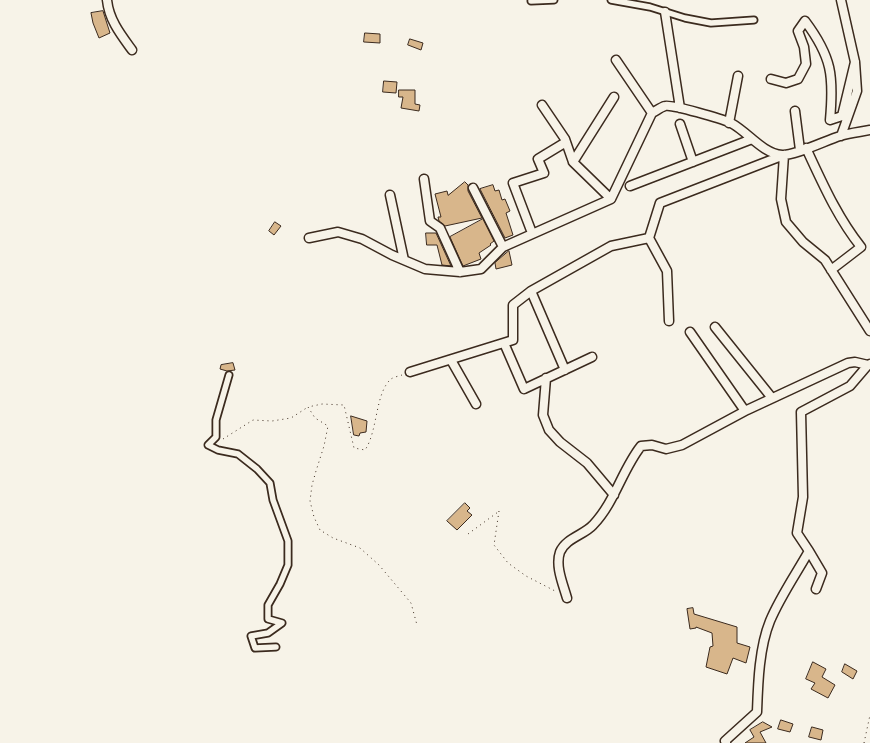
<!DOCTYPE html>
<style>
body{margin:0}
canvas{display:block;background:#f7f3e8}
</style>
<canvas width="870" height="743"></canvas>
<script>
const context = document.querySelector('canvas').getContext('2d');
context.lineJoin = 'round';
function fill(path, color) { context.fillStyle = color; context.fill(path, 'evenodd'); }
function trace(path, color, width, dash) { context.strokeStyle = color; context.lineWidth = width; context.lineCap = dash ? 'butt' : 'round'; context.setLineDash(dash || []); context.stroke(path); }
const building = new Path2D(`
 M 103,11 L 110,33 L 99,38 L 93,23 L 91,13 Z
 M 365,33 L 380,34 L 380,43 L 364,42 Z
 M 410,39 L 423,43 L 421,50 L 408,45 Z
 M 384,81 L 397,82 L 396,93 L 383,92 Z
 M 399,90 L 415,90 L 415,104 L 420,105 L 419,111 L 401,108 L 403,97 L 399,97 Z
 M 465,182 L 468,185 L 468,191 L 482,218 L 445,226 L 439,221 L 438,217 L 441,217 L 435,194 L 447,191 L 448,195 Z
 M 493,185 L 495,191 L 499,190 L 502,200 L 505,199 L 510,211 L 506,213 L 513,235 L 505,238 L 480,189 Z
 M 483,219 L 494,241 L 490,244 L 491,245 L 479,253 L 481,259 L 463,266 L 450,237 Z
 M 275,222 L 281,226 L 274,235 L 269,231 Z
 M 426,233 L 436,233 L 451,266 L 442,265 L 437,245 L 427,245 Z
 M 509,251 L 512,265 L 496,269 L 495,263 Z
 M 233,363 L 235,370 L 227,371 L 220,369 L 221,365 Z
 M 351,416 L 367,421 L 366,432 L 360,433 L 359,436 L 354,435 Z
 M 465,503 L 470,508 L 467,511 L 472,515 L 457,530 L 447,521 Z
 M 693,608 L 694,614 L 737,627 L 737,643 L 750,647 L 746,663 L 733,658 L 727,674 L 706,667 L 710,647 L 713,646 L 712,633 L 696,627 L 696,628 L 690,629 L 687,609 Z
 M 813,662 L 826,669 L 822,677 L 835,685 L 828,698 L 811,689 L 815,683 L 806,679 Z
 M 845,664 L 857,671 L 853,679 L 842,672 Z
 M 781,720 L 793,724 L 790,732 L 778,729 Z
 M 763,722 L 772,727 L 760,732 L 766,743 L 745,743 L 754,737 L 750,730 Z
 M 812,727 L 823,730 L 821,740 L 809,737 Z`);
const path = new Path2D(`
 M 402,375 C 399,376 394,377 391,379 C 375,393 378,431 365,450 L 354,448 L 344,405 L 322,404 L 308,407 L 315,418 L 328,426 L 324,446 L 316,471 L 312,485 L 310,501 L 314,517 L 320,530 L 333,538 L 360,548 L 379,565 L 411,603 L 417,625
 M 223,439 L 253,420 L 272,421 L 291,418 L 308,407
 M 499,511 L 494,545 L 508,563 L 526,576 L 557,592
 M 468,534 L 498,512
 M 864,743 L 870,715`);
const pedestrian = new Path2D(`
 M 611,0 L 650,7 L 685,18 L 711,23 L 754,20
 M 531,1 L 554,0
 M 229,375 L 216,420 L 216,437 L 208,445 L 218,450 L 238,454 L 257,469 L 270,483 L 273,500 L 288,541 L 288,565 L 280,584 L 268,605 L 268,619 L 282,623 L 268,633 L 251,636 L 255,648 L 276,647`);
const minor = new Path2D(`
 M 107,0 C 109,20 121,35 132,50
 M 665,12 L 680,108
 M 616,60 L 652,113
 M 771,79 L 786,83 L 798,79 L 806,64 L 804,47 L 798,31 L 805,21 C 832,57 834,76 830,120 L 842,116 L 855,62
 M 542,105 L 565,139 L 573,162
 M 795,111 L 800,150
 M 729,123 L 738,76
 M 680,124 L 693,162
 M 841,136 L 857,91 L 855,62 L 841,0
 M 806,148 C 822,182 837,217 861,247 L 831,270
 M 424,179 L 430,221 L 440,228 L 460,272
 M 630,186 L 752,139
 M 473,188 L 503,247
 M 390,195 L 404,260
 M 611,199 L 573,162 L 614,97
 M 532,233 L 513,183 L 544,173 L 538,159 L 566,142
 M 309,238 L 338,232 L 362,239 L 392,255 L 425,269 L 460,272 L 481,269 L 503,247 L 611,199 L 652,113 C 656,111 661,107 665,106 C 672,104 722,119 731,123 C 748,132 762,153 782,155 C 794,156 827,140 840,136 C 850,133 860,132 870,130
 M 649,238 L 667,271 L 669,321
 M 531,291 L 565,370
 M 715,327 L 772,398
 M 690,332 L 745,411
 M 504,343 L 524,389 L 592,357
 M 451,360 L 476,404
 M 410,372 L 513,340 L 513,305 L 531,291 L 611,246 L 649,238 L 660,203 L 784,155 L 781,199 L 786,222 L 803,242 L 825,260 L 870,331
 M 546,378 L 543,415 L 549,430 L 560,442 L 587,463 L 614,495
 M 809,551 L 822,573 L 816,589
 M 567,598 C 563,584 555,566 560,552 C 566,538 584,535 593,525 C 615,502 622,470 641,446 L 652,445 L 666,449 L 682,445 L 747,410 L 848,363 L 855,362 L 868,365 L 870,364
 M 726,743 L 725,741 L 757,712 C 758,684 759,648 770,621 C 780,597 796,574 809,551 L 797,533 L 803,497 L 801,412 L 850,386 L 868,365`);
fill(building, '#d8b68b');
trace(building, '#3b2a1e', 1);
trace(pedestrian, '#3b2a1e', 9);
trace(minor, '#3b2a1e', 11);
trace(path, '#3b2a1e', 1, [1, 4]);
trace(pedestrian, '#f7f3e8', 5.5);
trace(minor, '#f7f3e8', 8);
</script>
